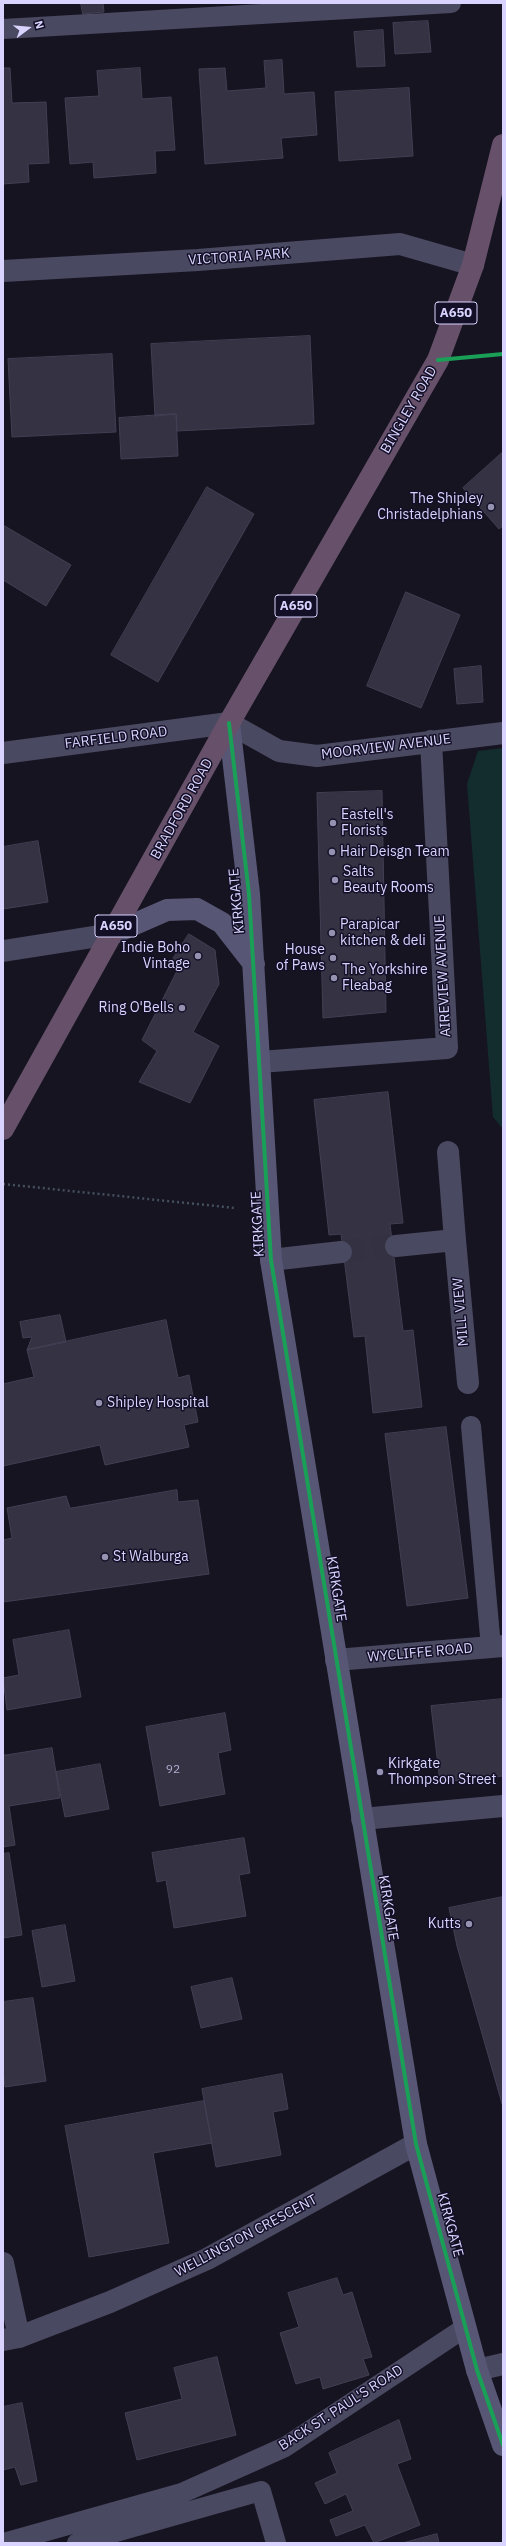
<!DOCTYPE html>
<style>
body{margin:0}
#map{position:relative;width:506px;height:2546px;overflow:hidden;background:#161421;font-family:"IBM Plex Sans",sans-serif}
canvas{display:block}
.frame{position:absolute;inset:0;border:4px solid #d9d4ff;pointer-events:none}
.north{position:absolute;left:8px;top:8px;width:40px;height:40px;-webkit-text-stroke:3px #130f26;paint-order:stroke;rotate:74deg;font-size:11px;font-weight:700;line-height:16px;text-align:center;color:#d9d4ff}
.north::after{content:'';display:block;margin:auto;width:14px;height:18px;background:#d9d4ff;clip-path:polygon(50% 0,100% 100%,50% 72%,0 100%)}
</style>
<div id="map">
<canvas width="506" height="2546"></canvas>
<div class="frame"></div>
<div class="north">N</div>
</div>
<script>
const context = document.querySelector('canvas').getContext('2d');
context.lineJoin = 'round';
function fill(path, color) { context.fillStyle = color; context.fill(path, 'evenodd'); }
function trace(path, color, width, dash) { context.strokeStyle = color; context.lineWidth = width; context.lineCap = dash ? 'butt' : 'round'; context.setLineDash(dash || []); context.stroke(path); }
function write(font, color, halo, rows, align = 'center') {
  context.font = font + ' "IBM Plex Sans",sans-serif'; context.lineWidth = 3; context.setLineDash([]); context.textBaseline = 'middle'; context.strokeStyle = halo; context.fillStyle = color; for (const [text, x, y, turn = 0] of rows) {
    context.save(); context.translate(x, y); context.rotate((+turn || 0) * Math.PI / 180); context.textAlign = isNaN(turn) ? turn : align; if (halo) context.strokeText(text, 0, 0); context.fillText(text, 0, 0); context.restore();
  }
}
const green = new Path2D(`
 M 503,748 L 503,1129 L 493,1117 L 467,784 L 478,751 Z`);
const building = new Path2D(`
 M 81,3 L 103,3 L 104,12 L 83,14 Z
 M 428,21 L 431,52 L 395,54 L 393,23 Z
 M 383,30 L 385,66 L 357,67 L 354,32 Z
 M 282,60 L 284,94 L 314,92 L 317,135 L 281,138 L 283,158 L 205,164 L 199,69 L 225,68 L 227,91 L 266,88 L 264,61 Z
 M 3,68 L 10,68 L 12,103 L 46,102 L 49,163 L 28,164 L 29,182 L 3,184 Z
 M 140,68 L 142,99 L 171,97 L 175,150 L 155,151 L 156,173 L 94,178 L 93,162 L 70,164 L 65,98 L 99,96 L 97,71 Z
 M 409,88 L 413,156 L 339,161 L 335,92 Z
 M 310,336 L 314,424 L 177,431 L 176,414 L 155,416 L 151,344 Z
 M 112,354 L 116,432 L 12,437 L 8,359 Z
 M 176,414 L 178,456 L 121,459 L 119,418 Z
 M 503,452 L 503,526 L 499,529 L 463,488 Z
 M 207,487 L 254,514 L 158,682 L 111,655 Z
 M 3,525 L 71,565 L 46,606 L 3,580 Z
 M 406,592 L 460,615 L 421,708 L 367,686 Z
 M 481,666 L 483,702 L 457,704 L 454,669 Z
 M 382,791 L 386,1012 L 323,1018 L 317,793 Z
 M 38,841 L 48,902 L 3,909 L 3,847 Z
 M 189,934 L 215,950 L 219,984 L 193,1032 L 219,1046 L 190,1103 L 139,1082 L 157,1051 L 142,1040 L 179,967 L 171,962 Z
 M 388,1092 L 403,1223 L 390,1224 L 403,1331 L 413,1330 L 422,1407 L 373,1413 L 365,1336 L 354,1337 L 341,1234 L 329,1235 L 314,1100 Z
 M 60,1315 L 66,1342 L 27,1350 L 32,1337 L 23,1338 L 20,1322 Z
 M 166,1320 L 178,1378 L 189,1375 L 198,1422 L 184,1425 L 189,1447 L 105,1465 L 100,1445 L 3,1466 L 3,1384 L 34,1377 L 27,1350 Z
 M 446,1427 L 468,1598 L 407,1606 L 385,1434 Z
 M 177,1490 L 178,1502 L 198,1500 L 209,1574 L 3,1602 L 3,1540 L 12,1538 L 7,1508 L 66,1496 L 70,1508 Z
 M 69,1630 L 81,1697 L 7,1710 L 3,1678 L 19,1675 L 13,1640 Z
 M 503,1699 L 503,1776 L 440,1782 L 431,1706 Z
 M 225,1713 L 231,1750 L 218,1753 L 225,1794 L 160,1806 L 146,1727 Z
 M 52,1748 L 60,1798 L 9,1806 L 15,1845 L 3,1847 L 3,1749 L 4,1755 Z
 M 100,1764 L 109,1809 L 65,1817 L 56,1772 Z
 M 244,1838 L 250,1873 L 239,1875 L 246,1916 L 174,1928 L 166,1880 L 157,1882 L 152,1853 Z
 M 9,1853 L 22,1935 L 3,1938 L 3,1854 Z
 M 503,1897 L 503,2107 L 457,1946 L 449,1908 Z
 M 65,1925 L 75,1981 L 42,1987 L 32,1931 Z
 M 232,1978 L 242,2019 L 201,2028 L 191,1987 Z
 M 33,1998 L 46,2081 L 5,2087 L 3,2071 L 3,2002 Z
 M 282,2074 L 288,2109 L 273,2112 L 281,2155 L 216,2167 L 202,2089 Z
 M 204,2101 L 212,2143 L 153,2153 L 169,2243 L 89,2257 L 65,2126 Z
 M 337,2278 L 343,2295 L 352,2292 L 372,2357 L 363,2359 L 369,2375 L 323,2389 L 320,2377 L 296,2384 L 280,2333 L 299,2327 L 288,2293 Z
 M 217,2357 L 236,2435 L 137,2460 L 125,2413 L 182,2399 L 174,2368 Z
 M 22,2403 L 37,2481 L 21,2485 L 15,2467 L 3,2470 L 3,2407 Z
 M 399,2420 L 411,2459 L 397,2464 L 420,2525 L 374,2543 L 365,2525 L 336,2536 L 330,2520 L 353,2511 L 346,2494 L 325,2504 L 315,2483 L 337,2473 L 329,2453 Z
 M 437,2534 L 439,2543 L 403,2543 Z`);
const streetTunnel = new Path2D(`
 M 341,1252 L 396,1246`);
const path = new Path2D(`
 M 3,1184 L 235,1208`);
const lane = new Path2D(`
 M 3,29 L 451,3
 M 471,1426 L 491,1647
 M 4,2543 L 182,2493 L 285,2447 L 466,2327
 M 77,2543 L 261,2491 L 276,2543`);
const street = new Path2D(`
 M 3,271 L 198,260 L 400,244 L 473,265
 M 3,753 L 229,723 L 279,751 L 317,756 L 503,733
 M 3,951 L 112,934
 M 260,1062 L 447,1048 L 431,741
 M 455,1240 L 468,1383
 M 396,1246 L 455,1240 L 448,1152
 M 271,1260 L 341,1252
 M 336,1660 L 503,1646
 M 362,1819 L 503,1806
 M 3,2263 L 19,2337
 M 3,2340 L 19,2337 L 110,2302 L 207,2259 L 416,2144
 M 477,2370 L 503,2364`);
const secondary = new Path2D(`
 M 229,723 L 249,894 L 271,1260 L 416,2144 L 477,2370 L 503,2445
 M 112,934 L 167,910 L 197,909 L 222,923 L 254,964`);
const highway = new Path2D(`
 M 3,1129 L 229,723 L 438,360 L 473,265 L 503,145`);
const cycleway = new Path2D(`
 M 438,360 L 503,354
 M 229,723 L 249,894 L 271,1260 L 416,2144 L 477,2370 L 503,2445`);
const markers = [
 [491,507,4,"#9591b1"],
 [333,823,4,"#9591b1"],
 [332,852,4,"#9591b1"],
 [335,880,4,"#9591b1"],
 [332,933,4,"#9591b1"],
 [198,956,4,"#9591b1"],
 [333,958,4,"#9591b1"],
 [334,978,4,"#9591b1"],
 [182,1008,4,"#9591b1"],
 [99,1403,4,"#9591b1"],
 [105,1557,4,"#9591b1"],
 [380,1772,4,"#9591b1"],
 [469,1924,4,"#9591b1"]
];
const numberNames = [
 ["92",173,1770]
];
const shields = [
 [456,313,42],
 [296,606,42],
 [116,926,42]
];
const shieldNames = [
 ["A650",456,313],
 ["A650",296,606],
 ["A650",116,926]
];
const streetNames = [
 ["VICTORIA PARK",239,257,-4],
 ["BINGLEY ROAD",409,410,-60],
 ["FARFIELD ROAD",116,738,-7],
 ["MOORVIEW AVENUE",386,747,-7],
 ["BRADFORD ROAD",182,809,-61],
 ["KIRKGATE",237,901,-95],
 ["AIREVIEW AVENUE",443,976,-93],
 ["KIRKGATE",258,1224,-93],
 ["MILL VIEW",461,1312,-95],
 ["KIRKGATE",336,1589,81],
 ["WYCLIFFE ROAD",420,1653,-5],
 ["KIRKGATE",388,1908,81],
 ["KIRKGATE",450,2225,75],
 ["WELLINGTON CRESCENT",246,2236,-28],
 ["BACK ST. PAUL'S ROAD",341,2408,-33]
];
const poiNames = [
 ["The Shipley",483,499,"right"],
 ["Christadelphians",483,515,"right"],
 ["Eastell's",341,815],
 ["Florists",341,831],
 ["Hair Deisgn Team",340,852],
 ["Salts",343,872],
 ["Beauty Rooms",343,888],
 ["Parapicar",340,925],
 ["kitchen & deli",340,941],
 ["Indie Boho",190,948,"right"],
 ["Vintage",190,964,"right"],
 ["House",325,950,"right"],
 ["of Paws",325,966,"right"],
 ["The Yorkshire",342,970],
 ["Fleabag",342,986],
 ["Ring O'Bells",174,1008,"right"],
 ["Shipley Hospital",107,1403],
 ["St Walburga",113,1557],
 ["Kirkgate",388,1764],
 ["Thompson Street",388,1780],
 ["Kutts",461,1924,"right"]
];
fill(green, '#132c2d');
fill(building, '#343243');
trace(building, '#433f54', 1);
trace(streetTunnel, '#333142', 22, [22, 11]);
trace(path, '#44505f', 2.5, [2, 3]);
trace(lane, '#4a4962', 20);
trace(street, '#4a4962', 22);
trace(secondary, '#575674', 22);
trace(highway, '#67516a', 22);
trace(cycleway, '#1a9f57', 4);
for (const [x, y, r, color] of markers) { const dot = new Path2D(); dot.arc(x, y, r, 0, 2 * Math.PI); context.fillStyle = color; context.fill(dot); trace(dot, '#130f26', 1.5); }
write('12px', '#b0acd0', null, numberNames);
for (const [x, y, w] of shields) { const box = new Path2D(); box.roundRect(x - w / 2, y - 11, w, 22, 3); context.fillStyle = '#130f26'; context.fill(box); trace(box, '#d9d4ff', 1); }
write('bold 13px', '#d9d4ff', null, shieldNames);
write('14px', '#d9d4ff', '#130f26', streetNames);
write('14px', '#d9d4ff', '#130f26', poiNames, 'left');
</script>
